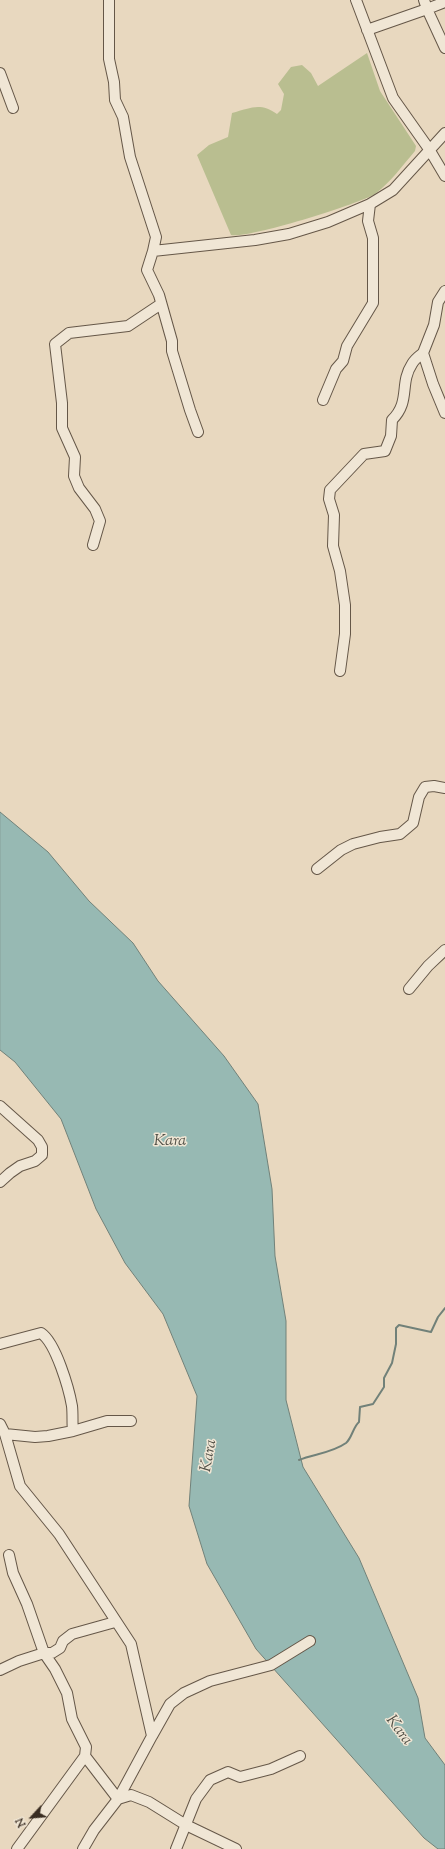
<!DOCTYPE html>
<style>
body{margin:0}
#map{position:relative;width:445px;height:1849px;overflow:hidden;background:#e8d8bf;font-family:"Sorts Mill Goudy",serif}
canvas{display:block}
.north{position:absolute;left:12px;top:1797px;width:40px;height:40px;-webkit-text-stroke:3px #f0e6d5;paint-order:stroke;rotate:244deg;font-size:11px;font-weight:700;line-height:16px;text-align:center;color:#392c21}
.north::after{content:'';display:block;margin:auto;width:14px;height:18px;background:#392c21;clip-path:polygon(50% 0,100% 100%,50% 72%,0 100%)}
</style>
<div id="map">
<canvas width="445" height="1849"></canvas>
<div class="north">N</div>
</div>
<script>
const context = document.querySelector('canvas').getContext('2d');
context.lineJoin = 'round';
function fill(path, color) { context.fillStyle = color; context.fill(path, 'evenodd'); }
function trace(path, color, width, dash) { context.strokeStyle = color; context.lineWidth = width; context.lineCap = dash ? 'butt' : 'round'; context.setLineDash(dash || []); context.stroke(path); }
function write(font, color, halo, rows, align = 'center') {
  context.font = font + ' "Sorts Mill Goudy",serif'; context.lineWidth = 3; context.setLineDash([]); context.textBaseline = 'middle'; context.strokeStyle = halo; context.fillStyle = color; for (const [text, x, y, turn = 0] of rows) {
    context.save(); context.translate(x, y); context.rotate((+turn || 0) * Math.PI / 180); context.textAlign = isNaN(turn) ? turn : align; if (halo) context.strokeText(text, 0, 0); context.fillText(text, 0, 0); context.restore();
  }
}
const green = new Path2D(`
 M 367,53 L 380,91 L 416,146 L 415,151 C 403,165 390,183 375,194 C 359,204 247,239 231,235 L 197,155 L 209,145 L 228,137 L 232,113 C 251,108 260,102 277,114 L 281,110 L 284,94 L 278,84 L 291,67 L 302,65 L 311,73 L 318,86 Z`);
const water = new Path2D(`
 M 0,812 L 48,852 L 89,901 L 133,943 L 158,981 L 224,1056 L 258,1104 L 272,1189 L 275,1256 L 286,1321 L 286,1400 L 303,1467 L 359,1558 L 418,1698 L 425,1738 L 445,1765 L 445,1849 L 438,1849 L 424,1838 L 256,1649 L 207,1564 L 189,1506 L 197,1396 L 163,1314 L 125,1263 L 96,1209 L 61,1119 L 15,1062 L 0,1050 Z`);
const stream = new Path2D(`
 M 299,1460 C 314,1454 332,1453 346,1443 C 352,1438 353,1427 359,1422 L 360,1407 L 373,1404 L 384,1387 L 384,1378 L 392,1363 L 396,1344 L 396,1328 L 399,1325 L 431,1332 L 438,1317 L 445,1308`);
const minor = new Path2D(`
 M 109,0 L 109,59 L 114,82 L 115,100 L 123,117 L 130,157 L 156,237 L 153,251 L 147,270 L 159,295 L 172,341 L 172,351 L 190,410 L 198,432
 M 356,0 L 393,98 L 429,149 L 445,176
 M 445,2 L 427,9 L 445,48
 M 367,30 L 427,9 L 424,0
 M 0,73 L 13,108
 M 153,251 L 255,240 L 289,234 L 328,222 L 370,204 L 393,190 L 445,133
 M 445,291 L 438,302 L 434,325 L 423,353 L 433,384 L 445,413
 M 323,400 L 336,369 L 343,361 L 347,346 L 373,303 L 373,238 L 368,221 L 370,204
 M 93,545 L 100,521 L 95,509 L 79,488 L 74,476 L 75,457 L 62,428 L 62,403 L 55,344 L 69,333 L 128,326 L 161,304
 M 340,671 L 345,634 L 345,605 L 340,571 L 333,546 L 334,515 L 329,499 L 330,490 L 364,454 L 385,451 L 391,436 L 392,420 C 411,401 399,384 412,364 C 414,360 419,356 423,353
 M 317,869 L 341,850 L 353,844 L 380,837 L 400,834 L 413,823 L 419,797 L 425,787 L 434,786 L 445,788
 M 409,989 L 428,966 L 445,950
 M 0,1106 L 38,1140 L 42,1147 L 42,1155 L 35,1161 L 20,1166 L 10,1173 L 0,1182
 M 0,1344 L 41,1333 C 56,1343 69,1389 72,1406 C 73,1415 72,1423 73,1431
 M 0,1424 L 5,1434 L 20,1486 L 59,1534 L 131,1644 L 152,1736 L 118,1799 L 94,1830 L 83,1849
 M 5,1434 L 35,1437 L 48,1436 L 73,1431 L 107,1421 L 131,1421
 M 9,1555 L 13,1573 L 27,1604 L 44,1653 L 55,1669 L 67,1693 L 72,1719 L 86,1747 L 85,1756 L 17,1849
 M 0,1670 L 19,1661 L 44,1653 L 52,1653 L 60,1648 L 63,1641 L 72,1634 L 115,1622
 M 152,1736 L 170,1704 L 184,1693 L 210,1681 L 271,1665 L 310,1641
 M 85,1756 L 118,1799
 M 118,1799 L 131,1795 L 149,1802 L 186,1825 L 236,1849
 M 176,1849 L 196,1799 L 210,1780 L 228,1772 L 240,1777 L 271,1769 L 300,1756`);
const waterNames = [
 ["Kara",170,1142],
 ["Kara",210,1456,-80],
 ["Kara",398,1731,53]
];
fill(green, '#b9be90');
fill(water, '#97b9b3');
trace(water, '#718179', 1);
trace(stream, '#718179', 2);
trace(minor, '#655748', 12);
trace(minor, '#f0e6d5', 10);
write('italic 16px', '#504f46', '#f0e6d5', waterNames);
</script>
